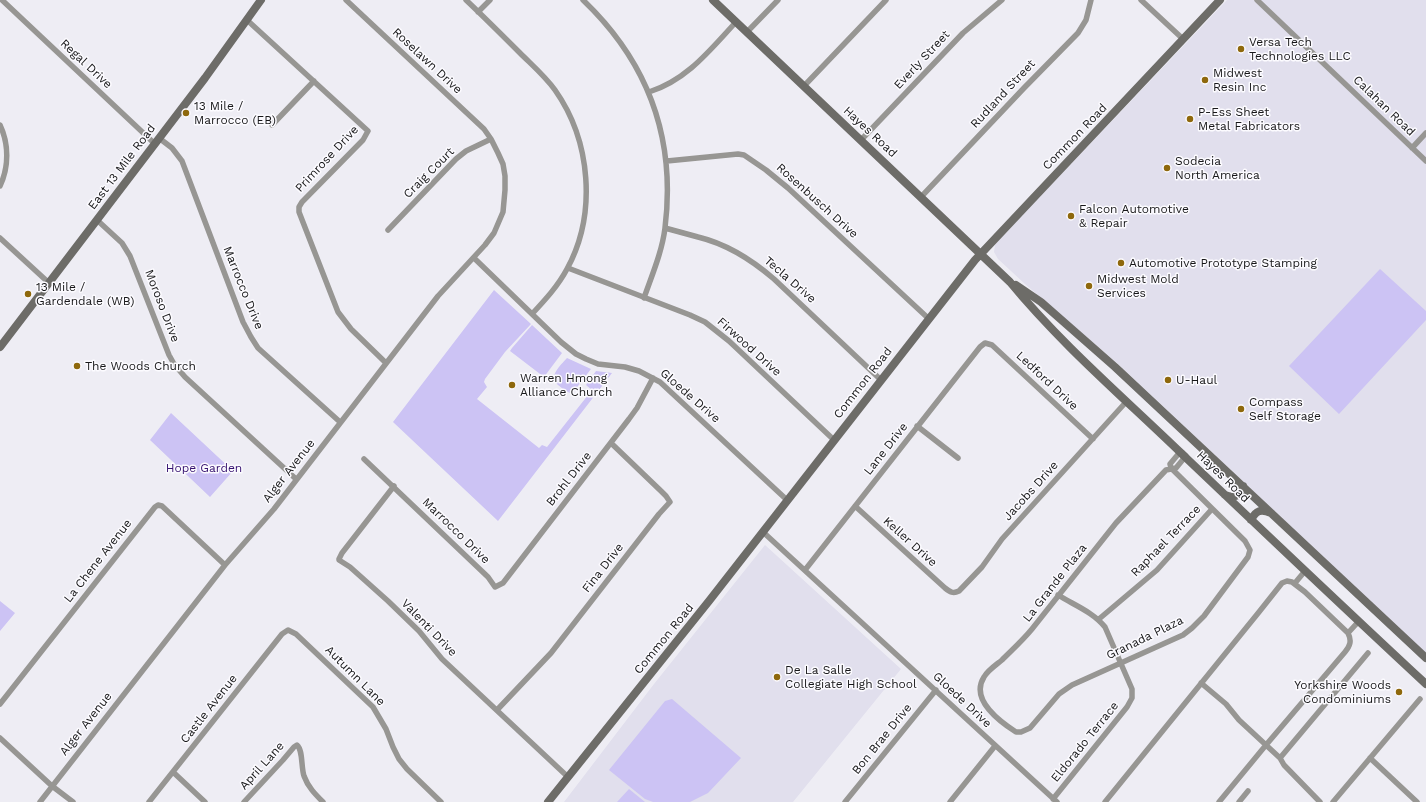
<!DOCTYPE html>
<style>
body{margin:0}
canvas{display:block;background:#eeedf4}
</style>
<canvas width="1426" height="802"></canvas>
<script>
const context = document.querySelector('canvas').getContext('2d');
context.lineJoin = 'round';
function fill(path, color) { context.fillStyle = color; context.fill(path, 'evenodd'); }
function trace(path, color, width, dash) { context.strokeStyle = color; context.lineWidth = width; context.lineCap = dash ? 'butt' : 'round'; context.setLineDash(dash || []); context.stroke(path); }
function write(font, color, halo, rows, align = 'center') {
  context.font = font + ' "Work Sans",sans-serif'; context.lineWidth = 3; context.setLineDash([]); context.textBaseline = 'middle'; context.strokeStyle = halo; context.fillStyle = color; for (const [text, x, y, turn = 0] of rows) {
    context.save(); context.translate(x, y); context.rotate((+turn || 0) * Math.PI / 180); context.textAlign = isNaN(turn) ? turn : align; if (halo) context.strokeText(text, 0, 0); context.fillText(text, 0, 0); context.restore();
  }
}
const built = new Path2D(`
 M 1227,0 L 1426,0 L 1426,653 L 1117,363 L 1025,284 L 998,259 L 994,252 L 995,245 L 997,242 Z
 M 765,545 L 901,669 L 793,802 L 564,802 L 654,684 Z`);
const green = new Path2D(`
 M 1380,269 L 1426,311 L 1426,320 L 1339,414 L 1289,366 Z
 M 494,290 L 531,324 L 505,352 L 485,379 L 484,382 L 487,387 L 477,399 L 539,448 L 542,445 L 547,447 L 592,390 L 586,385 L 596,371 L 612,373 L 498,521 L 393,422 Z
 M 532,325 L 562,353 L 544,377 L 510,351 L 512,348 Z
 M 567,358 L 591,369 L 574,391 L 570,393 C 565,391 562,388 558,385 C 548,376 560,366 567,358 Z
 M 171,413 L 233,471 L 210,497 L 150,440 Z
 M 0,601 L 15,613 L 0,631 Z
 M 672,699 L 741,758 L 708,793 L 690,802 L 653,802 L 645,799 L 609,770 L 665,701 Z
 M 629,789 L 645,802 L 617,802 Z`);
const street = new Path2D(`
 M 2,0 L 155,144
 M 466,0 C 484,17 502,35 520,53 C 532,65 545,76 555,90 C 591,141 597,214 567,269 C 558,286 545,300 532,314
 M 583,0 C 648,62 676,139 665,228 C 662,252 652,275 644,298
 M 1141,0 L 1183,39
 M 1257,0 L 1426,161
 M 478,12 L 490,0
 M 247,20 L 368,131 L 363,140 L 302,202 L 299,207 L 299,212 L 338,312 L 351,329 L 386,363
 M 747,32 L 778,0
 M 804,86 L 886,0
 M 649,92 C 687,80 710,50 736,22
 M 0,125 C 9,144 9,167 0,186
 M 272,125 L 314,81
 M 159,138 L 172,148 L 182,161 L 243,322 L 251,337 L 258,348 L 340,422
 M 861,140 L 963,33 L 1002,0
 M 1412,148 L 1426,133
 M 667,161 L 738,154 L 744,155 L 766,170 L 788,188 L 929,319
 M 921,197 L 1024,88 L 1078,33 L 1086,20 L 1091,0
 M 97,220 L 122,243 L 130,256 L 169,355 L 174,364 L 185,377 L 296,479
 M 665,228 C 676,231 687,234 698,237 C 727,244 752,260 774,279 L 881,380
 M 388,230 L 456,159 L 466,151 L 491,139
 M 0,238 L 49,283
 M 474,258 L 561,342 L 576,354 L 586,359 L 598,364 L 625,367 L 639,371 L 660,382 L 787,500
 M 568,268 L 690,315 L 705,322 L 729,341 L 834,440
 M 917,426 L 958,458
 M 364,459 L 488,577 L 495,587 L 503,583 L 629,419 L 637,408 L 653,378
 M 1171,468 L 1245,541 L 1250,550 L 1248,557 L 1204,616 L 1192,628 L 1183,635 L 1072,685 L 1059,694 L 1030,728 L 1021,732 L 1016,732 C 999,721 970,699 984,677 C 988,670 996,665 1002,660 C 1012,650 1023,640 1032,629 L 1116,523 L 1166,470 L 1176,468 L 1185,457
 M 1171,468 L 1170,464 L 1180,452
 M 394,486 L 342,553 L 339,559 L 339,560 L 350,567 L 388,601 L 419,631 L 442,659 L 568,777
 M 855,506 L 945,588 C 950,592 953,594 959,591 L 982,567 L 1002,539 L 1126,402
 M 763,532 L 1057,802
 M 805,570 L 980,347 L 985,343 L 992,345 L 1093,439
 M 1295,583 L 1305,571
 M 1099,619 L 1157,570 L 1212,509
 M 1348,633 L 1359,621
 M 1201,683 L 1226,704 L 1239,720 L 1280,758
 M 0,704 L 155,507 L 158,505 L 162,506 L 225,565
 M 497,710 L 551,653 L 659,514 L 670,502 L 666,496 L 661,491 L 611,443
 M 0,738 L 52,786 L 73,802
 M 1370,758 L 1417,802
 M 173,772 L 205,802
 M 1053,799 L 1127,707 L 1132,698 L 1132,689 L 1105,627 C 1093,612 1074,605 1058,595
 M 40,802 L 225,565 L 274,509 L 438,296 L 485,245 L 494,233 L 503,212 L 505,190 L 505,176 L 503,164 L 498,153 L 491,139 L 484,129 L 346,0
 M 149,802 L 282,634 L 288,630 L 296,634 L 373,707 L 386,729 L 393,747 L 399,759 L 407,769 L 441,802
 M 244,802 L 283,760 L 294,747 L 297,745 C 303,750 301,767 304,776 C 308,787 315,794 323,802
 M 845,802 L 936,690
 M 950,802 L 995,746
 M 1105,802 L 1259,612 L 1282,583 L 1287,581 L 1292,582 L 1305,592 L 1348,633 C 1352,641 1350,646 1345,652 L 1266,745 L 1219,802
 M 1239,802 L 1248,791
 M 1320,802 L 1284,765 L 1280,758 L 1368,653
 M 1333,802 L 1420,699`);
const secondary = new Path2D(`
 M 713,0 L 1010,282 C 1061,344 1123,397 1181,453 C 1262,530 1344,608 1426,684
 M 1016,285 L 1041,302 L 1115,367 L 1426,658
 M 0,347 L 205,78 L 261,0
 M 1225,495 C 1234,499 1241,496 1243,486
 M 1251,520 C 1256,510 1261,509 1271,513
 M 548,802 L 709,601 L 975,260 L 1220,0`);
const markers = [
 [1241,49,4,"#8e680c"],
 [1205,80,4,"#8e680c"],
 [186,113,4,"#8e680c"],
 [1190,119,4,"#8e680c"],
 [1167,168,4,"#8e680c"],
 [1071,216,4,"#8e680c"],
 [1121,263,4,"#8e680c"],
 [1089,286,4,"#8e680c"],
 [28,294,4,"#8e680c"],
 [77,366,4,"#8e680c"],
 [1168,380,4,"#8e680c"],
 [512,385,4,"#8e680c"],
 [1241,409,4,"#8e680c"],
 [777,677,4,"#8e680c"],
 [1399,692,4,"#8e680c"]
];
const poiNames = [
 ["Versa Tech",1249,42],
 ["Technologies LLC",1249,56],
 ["Midwest",1213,73],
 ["Resin Inc",1213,87],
 ["13 Mile /",194,106],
 ["Marrocco (EB)",194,120],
 ["P-Ess Sheet",1198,112],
 ["Metal Fabricators",1198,126],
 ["Sodecia",1175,161],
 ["North America",1175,175],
 ["Falcon Automotive",1079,209],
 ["& Repair",1079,223],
 ["Automotive Prototype Stamping",1129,263],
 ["Midwest Mold",1097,279],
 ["Services",1097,293],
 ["13 Mile /",36,287],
 ["Gardendale (WB)",36,301],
 ["The Woods Church",85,366],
 ["Warren Hmong",520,378],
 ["Alliance Church",520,392],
 ["U-Haul",1176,380],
 ["Compass",1249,402],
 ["Self Storage",1249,416],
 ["De La Salle",785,670],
 ["Collegiate High School",785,684],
 ["Yorkshire Woods",1391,685,"right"],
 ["Condominiums",1391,699,"right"]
];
const streetNames = [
 ["Everly Street",922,60,-47],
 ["Roselawn Drive",427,61,43],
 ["Regal Drive",86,64,43],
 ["Rudland Street",1003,94,-47],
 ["Calahan Road",1384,106,44],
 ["Hayes Road",870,132,43],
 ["Common Road",1075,137,-46],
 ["Primrose Drive",327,159,-47],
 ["East 13 Mile Road",122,167,-53],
 ["Craig Court",429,173,-45],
 ["Rosenbusch Drive",817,201,42],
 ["Tecla Drive",790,280,41],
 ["Marrocco Drive",243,288,68],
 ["Moroso Drive",162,306,69],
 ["Firwood Drive",749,347,42],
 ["Ledford Drive",1047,381,43],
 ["Common Road",863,383,-52],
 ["Gloede Drive",690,396,41],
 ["Lane Drive",886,449,-52],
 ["Alger Avenue",289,471,-52],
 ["Hayes Road",1223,477,44],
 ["Brohl Drive",569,479,-52],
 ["Jacobs Drive",1031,491,-48],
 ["Marrocco Drive",456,531,44],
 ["Raphael Terrace",1166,541,-46],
 ["Keller Drive",910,542,42],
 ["La Chene Avenue",98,561,-52],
 ["Fina Drive",603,568,-52],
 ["La Grande Plaza",1055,583,-52],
 ["Valenti Drive",429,628,46],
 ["Granada Plaza",1145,638,-26],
 ["Common Road",664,639,-51],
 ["Autumn Lane",355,676,45],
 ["Gloede Drive",962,700,43],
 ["Castle Avenue",209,709,-52],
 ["Alger Avenue",86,724,-52],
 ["Bon Brae Drive",882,739,-51],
 ["Eldorado Terrace",1085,742,-51],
 ["April Lane",262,766,-48]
];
const parkNames = [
 ["Hope Garden",204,468]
];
fill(built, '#e1dfed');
fill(green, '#ccc3f4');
trace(street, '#979693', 5.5);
trace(secondary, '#6d6c68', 8);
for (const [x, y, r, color] of markers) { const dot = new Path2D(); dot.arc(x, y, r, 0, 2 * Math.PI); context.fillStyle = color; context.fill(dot); trace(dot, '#fcfbff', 1.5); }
write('12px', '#171719', '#fcfbff', poiNames, 'left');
write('12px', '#171719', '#fcfbff', streetNames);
write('12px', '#361270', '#fcfbff', parkNames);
</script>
